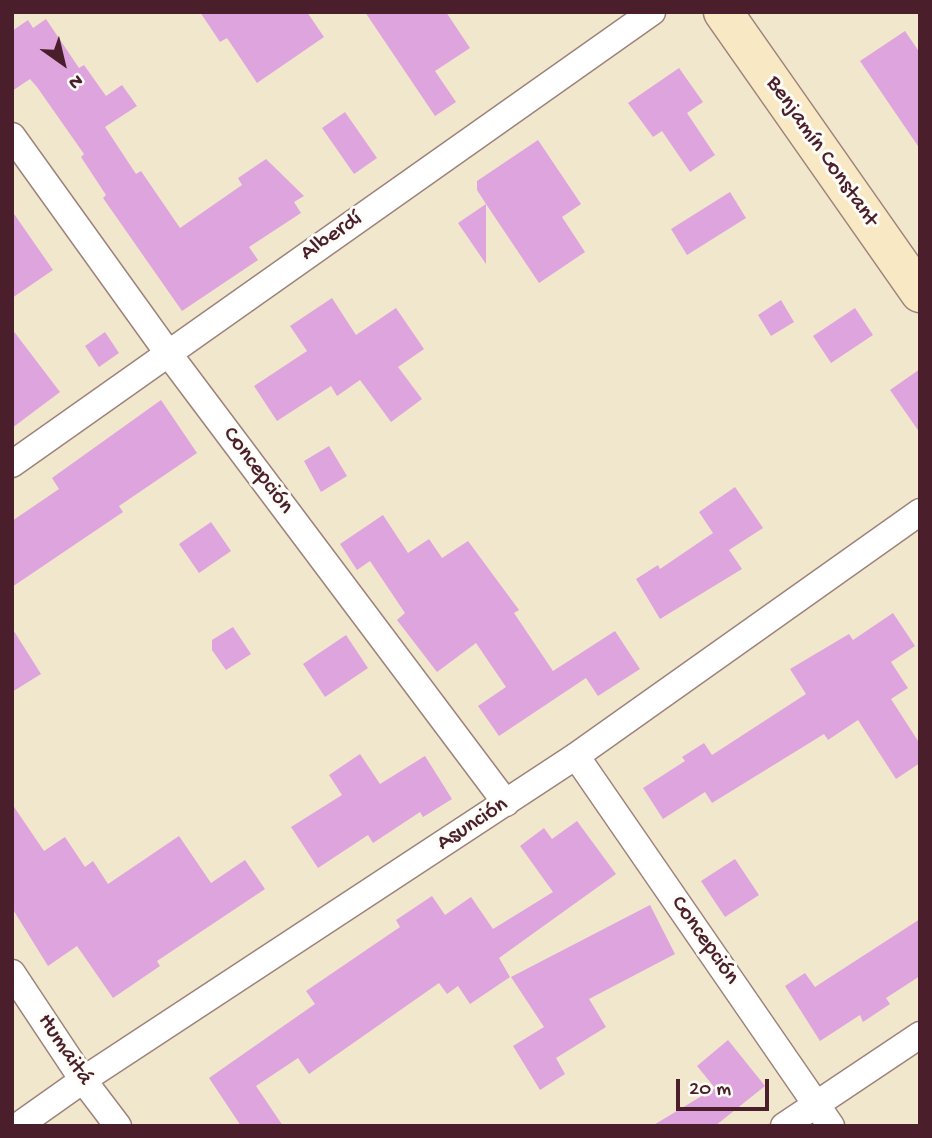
<!DOCTYPE html>
<meta charset="utf-8">
<style>
body{margin:0}
#map{position:relative;width:932px;height:1138px;overflow:hidden;background:#f1e7cd;font-family:"Gochi Hand",sans-serif}
canvas{display:block}
.frame{position:absolute;inset:0;border:14px solid #4a1f2b;pointer-events:none}
.north{position:absolute;left:28px;top:28px;width:70px;height:70px;-webkit-text-stroke:5px #fdfcf7;paint-order:stroke;rotate:146deg;font-size:19px;font-weight:700;line-height:28px;text-align:center;color:#4a1f2b}
.north::after{content:'';display:block;margin:auto;width:24px;height:32px;background:#4a1f2b;clip-path:polygon(50% 0,100% 100%,50% 72%,0 100%)}
.scale{position:absolute;left:676px;top:1079px;width:93px;height:32px;box-sizing:border-box;border:4px solid #4a1f2b;border-top:0;padding-left:9px;font-size:21px;line-height:24px;white-space:nowrap;color:#4a1f2b;-webkit-text-stroke:5px #fdfcf7;paint-order:stroke}
</style>
<div id="map">
<canvas width="932" height="1138"></canvas>
<div class="frame"></div>
<div class="north">N</div>
<div class="scale">20 m</div>
</div>
<script>
const context = document.querySelector('canvas').getContext('2d');
context.lineJoin = 'round';
function fill(path, color) { context.fillStyle = color; context.fill(path, 'evenodd'); }
function trace(path, color, width, dash) { context.strokeStyle = color; context.lineWidth = width; context.lineCap = dash ? 'butt' : 'round'; context.setLineDash(dash || []); context.stroke(path); }
function write(font, color, halo, rows, align = 'center') {
  context.font = font + ' "Gochi Hand",sans-serif'; context.lineWidth = 6; context.setLineDash([]); context.textBaseline = 'middle'; context.strokeStyle = halo; context.fillStyle = color; for (const [text, x, y, turn = 0] of rows) {
    context.save(); context.translate(x, y); context.rotate((+turn || 0) * Math.PI / 180); context.textAlign = isNaN(turn) ? turn : align; if (halo) context.strokeText(text, 0, 0); context.fillText(text, 0, 0); context.restore();
  }
}
const building = new Path2D(`
 M 200,12 L 307,12 L 324,37 L 257,83 L 227,38 L 220,42 Z
 M 365,12 L 446,12 L 470,48 L 435,71 L 456,102 L 435,116 Z
 M 46,19 L 79,68 L 84,65 L 106,96 L 122,85 L 137,106 L 105,127 L 136,174 L 141,171 L 180,228 L 242,185 L 238,178 L 266,159 L 304,196 L 294,202 L 301,213 L 249,247 L 258,260 L 182,311 L 103,198 L 106,195 L 81,157 L 84,154 L 37,87 L 30,79 L 12,91 L 12,31 L 28,20 L 33,28 Z
 M 905,31 L 920,53 L 920,149 L 860,61 Z
 M 679,68 L 703,102 L 687,113 L 715,155 L 690,172 L 662,131 L 653,137 L 628,103 Z
 M 345,112 L 377,158 L 354,174 L 322,128 Z
 M 538,140 L 581,204 L 562,217 L 585,252 L 539,283 L 486,204 L 486,264 L 458,223 L 486,204 L 477,190 L 477,181 Z
 M 730,192 L 746,218 L 687,255 L 671,229 Z
 M 12,211 L 53,270 L 12,298 Z
 M 332,298 L 356,335 L 396,308 L 424,349 L 398,367 L 422,399 L 391,422 L 360,380 L 337,396 L 331,386 L 277,421 L 254,386 L 307,351 L 290,326 Z
 M 781,300 L 794,322 L 771,336 L 758,315 Z
 M 855,308 L 873,335 L 831,363 L 813,336 Z
 M 12,329 L 60,392 L 12,428 Z
 M 105,332 L 119,353 L 99,367 L 85,346 Z
 M 920,369 L 920,433 L 890,390 Z
 M 161,400 L 197,453 L 119,506 L 123,512 L 12,587 L 12,521 L 59,489 L 52,478 Z
 M 329,446 L 347,476 L 321,492 L 304,461 Z
 M 735,487 L 763,528 L 729,550 L 742,569 L 660,619 L 636,579 L 658,565 L 660,569 L 713,533 L 699,512 Z
 M 383,515 L 408,553 L 429,539 L 442,558 L 468,541 L 519,610 L 514,613 L 553,671 L 615,631 L 640,669 L 598,696 L 586,678 L 499,736 L 478,706 L 506,687 L 476,643 L 437,672 L 397,620 L 405,613 L 370,561 L 357,570 L 340,544 Z
 M 211,522 L 231,551 L 199,573 L 179,544 Z
 M 893,613 L 915,646 L 891,662 L 908,688 L 891,699 L 920,744 L 920,763 L 896,779 L 858,720 L 828,740 L 824,734 L 712,803 L 705,792 L 663,819 L 643,788 L 685,761 L 682,757 L 704,743 L 712,755 L 806,694 L 790,669 L 849,634 L 853,640 Z
 M 233,627 L 251,654 L 226,670 L 212,650 L 212,640 Z
 M 12,628 L 41,674 L 12,692 Z
 M 346,635 L 368,668 L 325,697 L 303,664 Z
 M 360,754 L 380,784 L 425,756 L 452,799 L 423,817 L 420,812 L 373,843 L 368,835 L 318,868 L 291,827 L 342,795 L 329,775 Z
 M 12,804 L 44,851 L 65,837 L 85,867 L 93,861 L 108,884 L 179,836 L 211,883 L 245,860 L 265,889 L 157,961 L 160,966 L 113,998 L 77,946 L 48,966 L 12,908 Z
 M 577,821 L 616,874 L 499,958 L 510,977 L 470,1004 L 458,986 L 447,994 L 439,983 L 309,1074 L 298,1058 L 256,1086 L 283,1126 L 241,1126 L 209,1078 L 315,1004 L 306,991 L 400,927 L 396,920 L 432,896 L 445,915 L 471,897 L 493,929 L 553,892 L 520,846 L 544,828 L 552,839 Z
 M 735,859 L 759,895 L 725,917 L 701,881 Z
 M 650,905 L 675,954 L 589,999 L 606,1027 L 556,1058 L 565,1074 L 540,1090 L 513,1046 L 544,1027 L 511,977 Z
 M 920,919 L 920,976 L 886,998 L 890,1004 L 863,1022 L 860,1015 L 820,1041 L 785,986 L 805,973 L 815,987 Z
 M 728,1040 L 765,1086 L 715,1126 L 652,1126 L 715,1088 L 697,1066 Z`);
const street = new Path2D(`
 M 12,136 L 168,353 L 506,803
 M 12,464 L 652,12
 M 576,756 L 831,1126
 M 12,973 L 83,1080 L 118,1126
 M 18,1126 L 83,1080 L 576,756 L 920,512
 M 784,1126 L 920,1035`);
const secondary = new Path2D(`
 M 723,12 L 920,293`);
const streetNames = [
 ["Benjamín Constant",821,152,55],
 ["Alberdí",332,237,-35],
 ["Concepción",257,471,53],
 ["Asunción",473,825,-33],
 ["Concepción",704,941,55],
 ["Humaitá",64,1050,56]
];
fill(building, '#dea4de');
trace(street, '#9e837c', 29);
trace(secondary, '#9e837c', 41);
trace(street, '#fff', 26);
trace(secondary, '#f8e8c3', 38);
write('23px', '#4a1f2b', '#fdfcf7', streetNames);
</script>
